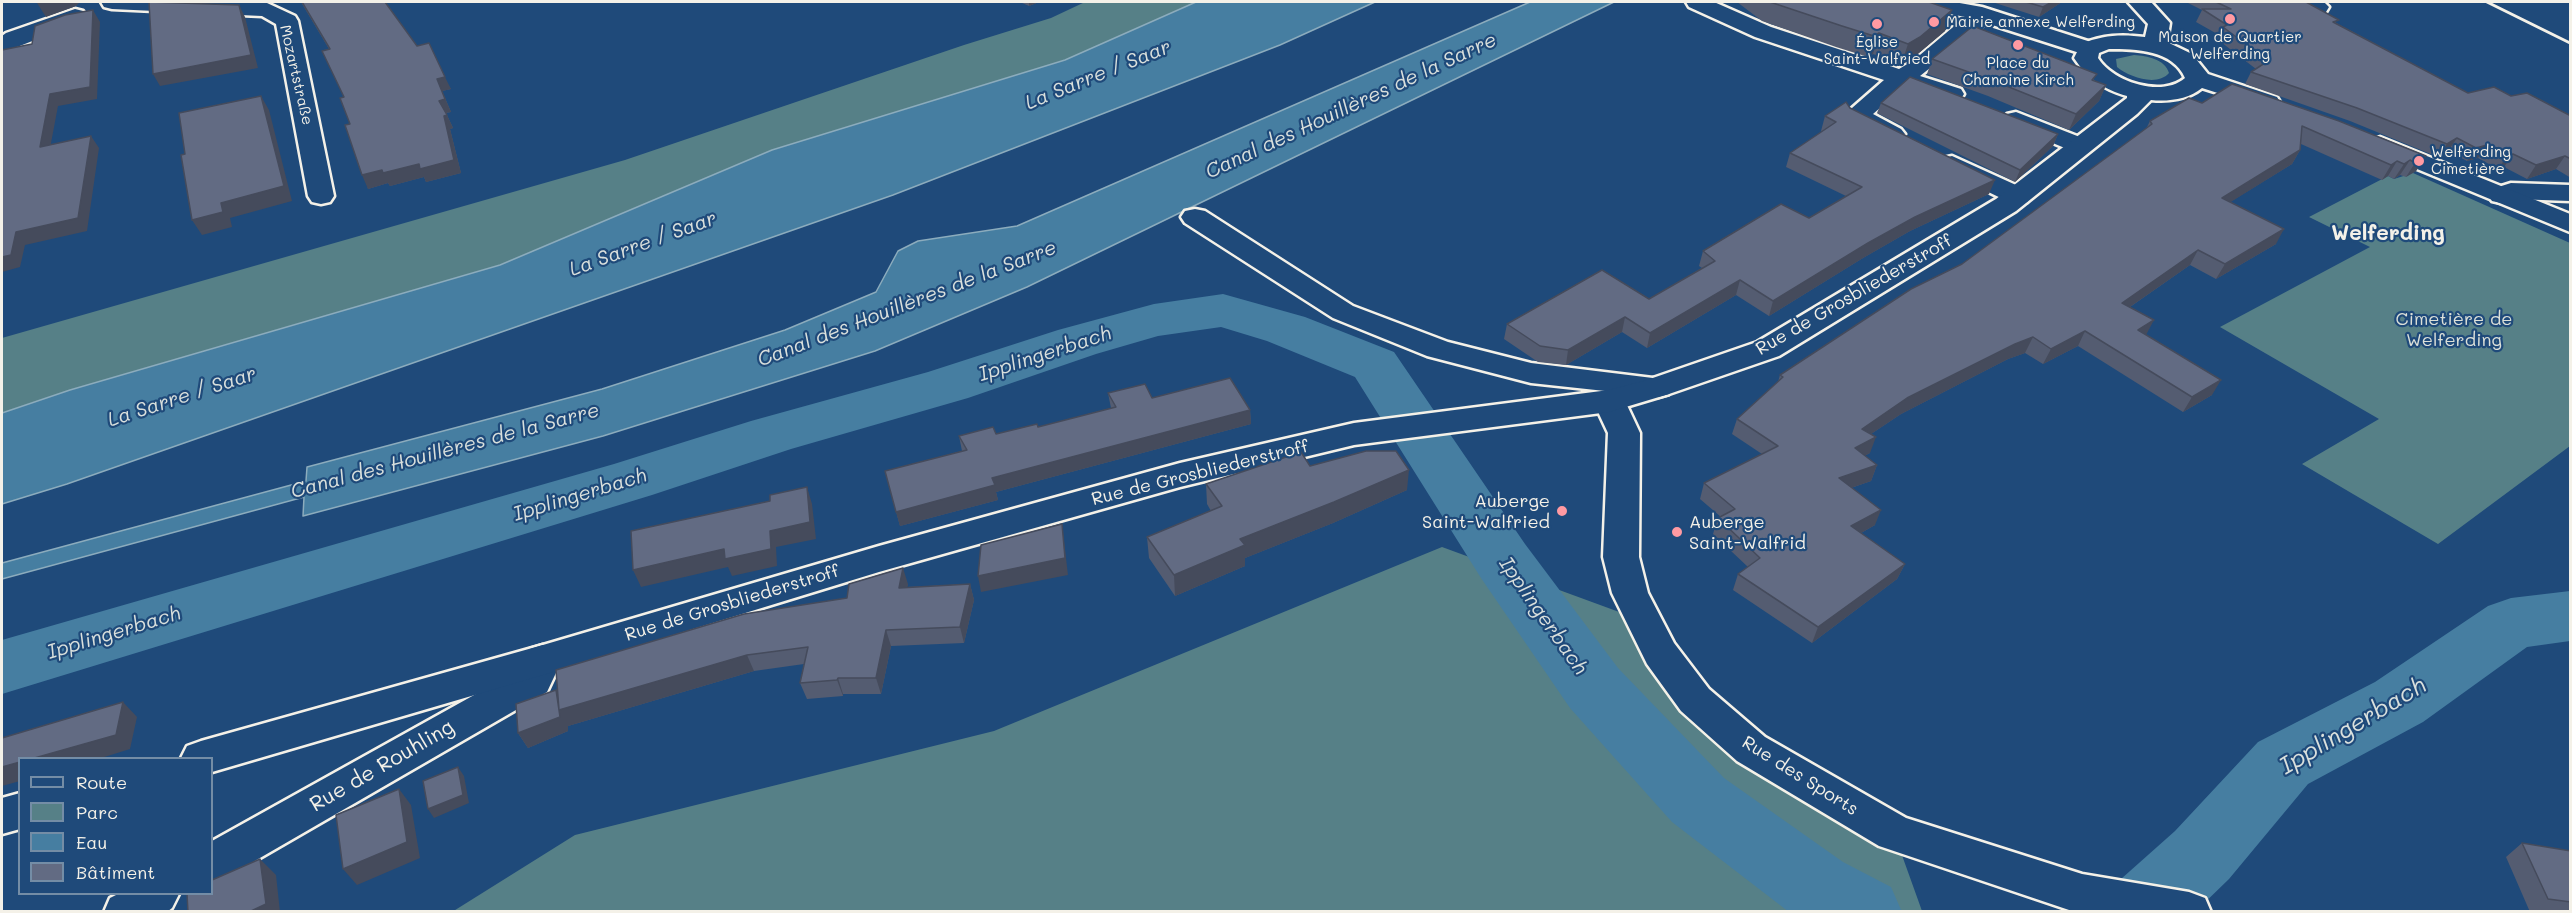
<!DOCTYPE html>
<meta charset="utf-8">
<style>
body{margin:0}
#map{position:relative;width:2572px;height:913px;overflow:hidden;background:#1f4a7a;font-family:Mali,sans-serif}
canvas{display:block}
.frame{position:absolute;inset:0;border:3px solid #f4f1e8;pointer-events:none}
.legend{position:absolute;left:18px;top:757px;width:195px;height:138px;box-sizing:border-box;background:#1f4a7a;border:2px solid #748da6;margin:0;padding:8px 10px;list-style:none;font-size:18px;color:#f4f1e8}
.legend li{display:flex;align-items:center;gap:12px;height:30px}
.legend b{width:30px;border:2px solid #748da6}
</style>
<div id="map">
<canvas width="2572" height="913"></canvas>
<div class="frame"></div>
<ul class="legend">
<li><b style="height:8px;background:#1f4a7a"></b>Route</li>
<li><b style="height:16px;background:#568087"></b>Parc</li>
<li><b style="height:16px;background:#467ea1"></b>Eau</li>
<li><b style="height:16px;background:#626b83"></b>Bâtiment</li>
</ul>
</div>
<script>
const context = document.querySelector('canvas').getContext('2d');
context.lineJoin = 'round';
function fill(path, color) { context.fillStyle = color; context.fill(path, 'evenodd'); }
function trace(path, color, width, dash) { context.strokeStyle = color; context.lineWidth = width; context.lineCap = dash ? 'butt' : 'round'; context.setLineDash(dash || []); context.stroke(path); }
function write(font, color, halo, rows, align = 'center') {
  context.font = font + ' Mali,sans-serif'; context.lineWidth = 4.5; context.setLineDash([]); context.textBaseline = 'middle'; context.strokeStyle = halo; context.fillStyle = color; for (const [text, x, y, turn = 0] of rows) {
    context.save(); context.translate(x, y); context.rotate((+turn || 0) * Math.PI / 180); context.textAlign = isNaN(turn) ? turn : align; if (halo) context.strokeText(text, 0, 0); context.fillText(text, 0, 0); context.restore();
  }
}
const green = new Path2D(`
 M 1085,2 L 1196,2 L 1066,60 L 772,150 L 500,265 L 70,390 L 2,413 L 2,338 L 625,160 L 964,45 L 1051,18 Z
 M 2134,55 C 2147,56 2165,59 2169,73 C 2157,87 2129,77 2117,67 L 2116,59 Z
 M 2413,173 L 2570,243 L 2570,446 L 2438,544 L 2302,464 L 2379,419 L 2220,327 L 2370,247 L 2309,217 L 2388,176 L 2394,179 Z
 M 1442,547 L 1641,620 L 1695,700 L 1894,833 L 1922,911 L 452,912 L 575,835 L 994,731 Z`);
const water = new Path2D(`
 M 1196,2 L 1375,2 L 1280,45 L 893,195 L 67,484 L 2,504 L 2,413 L 70,390 L 500,265 L 772,150 L 1065,60 Z
 M 1530,2 L 1614,2 L 1027,287 L 875,351 L 603,436 L 303,516 L 304,497 L 2,579 L 2,563 L 306,481 L 307,467 L 602,389 L 785,330 L 876,292 L 898,251 L 918,241 L 1017,226 Z`);
const river = new Path2D(`
 M 1223,294 L 1305,317 L 1394,352 L 1525,544 L 1618,668 L 1724,778 L 1843,862 L 1891,887 L 1902,912 L 1789,912 L 1672,822 L 1570,708 L 1481,578 L 1355,377 L 1267,341 L 1221,327 L 1158,336 L 1096,354 L 968,398 L 791,449 L 652,495 L 2,694 L 2,640 L 614,464 L 751,421 L 928,372 L 1058,330 L 1154,304 Z
 M 2570,591 L 2570,641 L 2527,647 L 2423,722 L 2308,784 L 2229,879 L 2195,912 L 2101,912 L 2112,887 L 2175,831 L 2258,742 L 2375,682 L 2488,606 L 2511,598 Z`);
const minor = new Path2D(`
 M 101,2 L 267,3 L 295,16 L 298,21 L 334,196 L 330,202 L 321,204 L 312,202 L 308,196 L 276,24 L 262,16 L 112,9 L 104,7 Z
 M 1686,2 L 1714,2 L 1771,27 L 1899,69 L 1914,60 L 1965,17 L 1916,7 L 1913,2 L 1954,2 L 1982,7 L 2097,44 L 2101,49 L 2097,54 L 2089,56 L 1986,23 L 1920,76 L 1961,89 L 1964,94 L 1961,99 L 1952,101 L 1905,86 L 1873,114 L 1901,129 L 1905,134 L 1901,139 C 1882,144 1864,129 1847,120 L 1844,115 L 1884,80 L 1755,37 L 1689,7 Z
 M 2295,2 L 2324,2 L 2329,7 L 2326,12 C 2315,14 2302,12 2295,2 Z
 M 75,9 L 83,11 L 86,16 L 83,21 L 2,53 L 2,36 L 6,33 Z
 M 2016,112 L 2090,141 L 2094,146 L 2090,151 L 2081,154 L 2072,151 L 2007,124 L 2004,119 L 2007,114 Z
 M 1952,156 L 2027,190 L 2031,196 L 2027,202 L 2018,204 L 2009,202 L 1943,170 L 1939,164 L 1943,158 Z
 M 2511,183 L 2570,185 L 2570,201 L 2514,199 L 2501,203 L 2492,201 L 2488,195 L 2492,189 Z
 M 1195,209 L 1205,211 L 1353,306 L 1448,342 L 1531,363 L 1669,380 L 1674,387 L 1669,394 L 1658,397 L 1618,393 L 1625,401 L 1640,433 L 1639,557 L 1648,593 L 1674,643 L 1709,689 L 1765,737 L 1906,818 L 2082,874 L 2189,892 L 2205,898 L 2211,912 L 2075,912 L 1879,846 L 1737,761 L 1681,711 L 1647,664 L 1612,593 L 1603,557 L 1608,433 L 1593,401 L 1598,394 L 1605,391 L 1531,383 L 1427,356 L 1333,318 L 1185,223 L 1181,217 L 1185,211 Z
 M 543,645 L 556,649 L 562,660 L 547,692 L 227,877 L 212,882 L 212,841 L 519,670 L 530,649 Z
 M 118,894 L 179,894 L 172,908 L 167,912 L 104,912 L 110,898 Z`);
const major = new Path2D(`
 M 2128,2 L 2151,2 L 2170,23 L 2167,42 L 2192,54 L 2208,74 L 2277,97 L 2280,102 L 2277,107 L 2268,109 L 2202,88 C 2189,99 2168,102 2151,100 L 2137,114 L 2016,211 L 1779,356 L 1669,394 L 1609,412 L 1354,445 L 1180,487 L 879,572 L 543,675 L 212,772 L 212,758 L 181,758 L 187,746 L 201,741 L 543,645 L 879,546 L 1180,463 L 1354,423 L 1609,390 L 1647,380 L 1757,342 L 1996,199 L 2127,98 L 2127,96 C 2103,89 2088,79 2074,58 L 2081,44 C 2103,35 2121,34 2145,37 L 2148,24 ZM 2109,49 C 2136,49 2173,50 2185,78 C 2162,98 2113,82 2098,58 L 2099,53 Z
 M 2380,137 L 2570,214 L 2570,232 L 2371,150 L 2367,145 L 2371,140 Z
 M 20,793 L 20,829 L 2,834 L 2,798 Z`);
const rail = new Path2D(`
 M 2487,2 L 2570,43`);
const wall = new Path2D(`
 M 301,2 L 385,2 L 417,46 L 451,89 L 442,91 L 451,112 L 446,113 L 453,128 L 450,129 L 461,173 L 426,182 L 424,177 L 390,186 L 388,183 L 368,189 L 350,124 L 344,97 L 329,49 Z
 M 1020,2 L 1039,2 L 1029,6 Z
 M 1737,2 L 1929,2 L 1945,31 L 1913,58 L 1901,65 L 1873,54 L 1868,57 L 1836,47 L 1762,21 Z
 M 1992,2 L 2062,2 L 2039,17 Z
 M 2186,2 L 2306,2 L 2338,24 L 2468,93 L 2511,96 L 2571,116 L 2571,178 L 2556,169 L 2527,179 L 2504,167 L 2498,169 L 2478,158 L 2467,161 L 2448,151 L 2438,157 L 2350,121 L 2245,84 L 2251,72 L 2256,69 L 2217,39 L 2219,35 L 2196,22 L 2202,10 Z
 M 1932,59 L 2094,81 L 2106,85 L 2099,101 L 2069,130 L 1988,96 L 1927,74 Z
 M 1881,103 L 2058,134 L 2053,146 L 2015,182 L 1877,113 Z
 M 2202,103 L 2426,156 L 2416,171 L 2406,177 L 2400,175 L 2394,179 L 2388,176 L 2382,180 L 2301,144 L 2300,150 L 2292,164 L 2230,202 L 2276,244 L 2216,279 L 2190,265 L 2130,307 L 2146,335 L 2212,395 L 2183,412 L 2078,346 L 2043,364 L 2025,353 L 2008,359 L 1901,414 L 1871,434 L 1870,453 L 1864,456 L 1877,465 L 1871,481 L 1851,488 L 1875,525 L 1861,533 L 1905,564 L 1897,579 L 1812,643 L 1733,590 L 1738,574 L 1748,567 L 1713,534 L 1718,518 L 1721,517 L 1700,499 L 1704,483 L 1762,454 L 1732,434 L 1737,419 L 1778,382 L 1780,375 L 1962,264 L 2146,129 L 2150,121 Z
 M 1850,108 L 1989,194 L 1910,231 L 1863,258 L 1769,316 L 1736,295 L 1647,348 L 1622,332 L 1566,365 L 1538,362 L 1504,339 L 1507,324 L 1649,299 L 1702,268 L 1699,266 L 1703,251 L 1809,218 L 1846,196 L 1786,167 L 1790,153 L 1823,131 L 1821,131 L 1825,116 Z
 M 1108,393 L 1250,410 L 1251,424 L 996,492 L 998,500 L 900,526 L 885,471 L 962,451 L 959,436 L 996,434 L 1038,427 L 1111,408 Z
 M 1310,466 L 1407,490 L 1333,523 L 1245,558 L 1245,566 L 1175,596 L 1149,558 L 1147,537 L 1211,511 L 1207,504 L 1206,484 Z
 M 908,584 L 907,587 L 970,584 L 974,600 L 964,643 L 891,646 L 881,694 L 843,694 L 843,696 L 807,699 L 800,683 L 804,664 L 754,671 L 568,726 L 568,725 L 568,731 L 528,748 L 518,733 L 556,690 L 847,598 Z
 M 2522,843 L 2571,851 L 2571,912 L 2530,912 L 2506,857 Z`);
const shadedWall = new Path2D(`
 M 40,2 L 80,2 L 76,6 L 46,17 L 37,3 Z
 M 1029,2 L 1039,2 L 1029,6 Z
 M 2052,2 L 2062,2 L 2039,17 L 2043,7 Z
 M 239,5 L 245,17 L 258,68 L 160,86 L 153,74 Z
 M 93,10 L 100,22 L 97,99 L 58,106 L 48,159 L 40,147 L 50,94 Z
 M 1952,10 L 1945,31 L 1913,58 L 1901,65 L 1908,44 Z
 M 1879,33 L 1873,54 L 1868,57 L 1874,36 Z
 M 445,77 L 451,89 L 442,91 L 451,112 L 445,113 L 439,101 L 437,79 Z
 M 2106,85 L 2099,101 L 2069,130 L 2076,114 Z
 M 261,96 L 269,110 L 292,201 L 230,218 L 232,227 L 202,235 L 192,220 L 221,203 Z
 M 447,115 L 453,128 L 450,129 L 461,173 L 426,182 L 424,177 L 390,186 L 388,183 L 368,189 L 362,175 L 444,116 Z
 M 2058,134 L 2053,146 L 2015,182 L 2020,170 Z
 M 91,136 L 99,148 L 87,231 L 25,245 L 20,267 L 2,272 L 2,257 L 16,232 Z
 M 2457,138 L 2448,151 L 2438,157 L 2447,144 Z
 M 2487,145 L 2478,158 L 2467,161 L 2476,148 Z
 M 2300,150 L 2292,164 L 2213,213 L 2222,198 Z
 M 2513,154 L 2504,167 L 2498,169 L 2507,156 Z
 M 2426,156 L 2416,171 L 2406,177 L 2415,163 Z
 M 2565,156 L 2556,169 L 2527,179 L 2536,165 Z
 M 2410,160 L 2400,175 L 2394,179 L 2404,164 Z
 M 2397,161 L 2388,176 L 2382,180 L 2391,165 Z
 M 1995,180 L 1989,194 L 1910,231 L 1863,258 L 1769,316 L 1773,301 L 1868,243 L 1915,217 Z
 M 2284,229 L 2276,244 L 2216,279 L 2225,264 Z
 M 2198,250 L 2190,265 L 2114,318 L 2122,303 Z
 M 1740,280 L 1736,295 L 1647,348 L 1650,333 Z
 M 1625,317 L 1622,332 L 1566,365 L 1568,350 Z
 M 2154,320 L 2146,335 L 2138,330 Z
 M 2085,331 L 2078,346 L 2043,364 L 2051,349 Z
 M 2033,337 L 2025,353 L 2008,359 L 1901,414 L 1856,444 L 1862,429 L 1907,398 L 2015,344 Z
 M 2221,380 L 2212,395 L 2183,412 L 2192,397 Z
 M 1250,410 L 1251,424 L 996,492 L 998,500 L 900,526 L 896,512 L 992,478 Z
 M 1876,437 L 1870,453 L 1849,464 L 1855,448 Z
 M 1877,465 L 1871,481 L 1833,494 L 1839,478 Z
 M 1409,470 L 1407,490 L 1333,523 L 1245,558 L 1245,566 L 1175,596 L 1174,575 L 1240,539 Z
 M 807,487 L 812,504 L 816,539 L 776,547 L 777,566 L 732,576 L 728,567 L 641,587 L 633,570 L 770,531 Z
 M 1881,510 L 1875,525 L 1845,542 L 1851,526 Z
 M 1062,524 L 1068,575 L 981,592 L 978,576 Z
 M 1905,564 L 1897,579 L 1812,643 L 1818,627 Z
 M 903,568 L 908,584 L 904,604 L 899,588 Z
 M 970,584 L 974,600 L 964,643 L 960,627 Z
 M 886,630 L 891,646 L 881,694 L 876,678 Z
 M 747,655 L 754,671 L 568,726 L 568,725 L 568,731 L 528,748 L 518,733 L 556,690 Z
 M 838,678 L 843,694 L 843,696 L 837,680 Z
 M 123,702 L 137,717 L 130,749 L 98,759 L 31,759 Z
 M 20,762 L 20,781 L 2,786 L 2,767 Z
 M 458,767 L 464,776 L 469,803 L 434,818 L 428,809 Z
 M 399,789 L 411,805 L 420,858 L 357,885 L 343,869 Z
 M 260,859 L 276,875 L 280,912 L 249,912 Z`);
const building = new Path2D(`
 M 149,2 L 239,5 L 251,55 L 153,74 Z
 M 302,2 L 385,2 L 417,46 L 429,43 L 445,77 L 437,79 L 445,99 L 439,101 L 447,115 L 444,116 L 454,160 L 420,169 L 419,164 L 383,173 L 382,170 L 362,175 L 345,125 L 350,124 L 340,98 L 344,97 L 322,51 L 330,49 Z
 M 1770,2 L 1929,2 L 1952,10 L 1920,37 L 1908,44 L 1879,33 L 1874,36 L 1842,26 Z
 M 2026,2 L 2052,2 L 2043,7 Z
 M 2216,2 L 2306,2 L 2339,20 L 2333,22 L 2468,93 L 2494,87 L 2511,96 L 2527,93 L 2571,116 L 2571,159 L 2565,156 L 2536,165 L 2513,154 L 2507,156 L 2487,145 L 2476,148 L 2457,138 L 2447,144 L 2357,108 L 2251,72 L 2268,61 L 2223,27 L 2227,25 L 2202,9 L 2231,9 Z
 M 93,10 L 90,87 L 50,94 L 40,147 L 91,136 L 78,218 L 16,232 L 11,255 L 2,257 L 2,50 L 32,44 L 35,26 L 65,15 Z
 M 1973,26 L 2097,74 L 2092,80 L 2106,85 L 2076,114 L 1994,81 L 1932,59 Z
 M 1910,77 L 2058,134 L 2020,170 L 1881,103 Z
 M 2232,84 L 2339,121 L 2426,156 L 2415,163 L 2410,160 L 2404,164 L 2397,161 L 2391,165 L 2302,126 L 2300,150 L 2222,198 L 2284,229 L 2225,264 L 2198,250 L 2122,303 L 2154,320 L 2138,330 L 2221,380 L 2192,397 L 2085,331 L 2051,349 L 2033,337 L 2015,344 L 1907,398 L 1862,429 L 1876,437 L 1855,448 L 1877,465 L 1839,478 L 1881,510 L 1851,526 L 1905,564 L 1818,627 L 1738,574 L 1760,558 L 1718,518 L 1735,509 L 1704,483 L 1778,446 L 1737,419 L 1783,377 L 1780,375 L 1911,289 L 1962,264 L 2152,124 L 2150,121 L 2189,98 L 2202,103 Z
 M 261,96 L 284,186 L 221,203 L 223,212 L 192,220 L 181,155 L 185,154 L 179,113 Z
 M 1846,102 L 1850,108 L 1995,180 L 1915,217 L 1868,243 L 1773,301 L 1740,280 L 1650,333 L 1625,317 L 1568,350 L 1540,346 L 1507,324 L 1602,270 L 1649,299 L 1715,261 L 1703,251 L 1781,204 L 1809,218 L 1862,187 L 1790,153 L 1836,122 L 1825,116 Z
 M 1230,378 L 1250,410 L 992,478 L 995,485 L 896,512 L 885,471 L 967,450 L 959,436 L 993,427 L 996,434 L 1037,424 L 1038,427 L 1116,407 L 1108,393 L 1145,384 L 1152,398 Z
 M 1366,451 L 1396,451 L 1409,470 L 1334,502 L 1240,539 L 1245,545 L 1174,575 L 1147,537 L 1222,506 L 1206,484 L 1301,452 L 1310,466 Z
 M 807,487 L 810,522 L 770,531 L 771,549 L 725,559 L 724,549 L 633,570 L 631,531 L 770,501 L 770,495 Z
 M 1062,524 L 1065,558 L 978,576 L 981,545 Z
 M 903,568 L 899,588 L 970,584 L 960,627 L 886,630 L 876,678 L 838,678 L 837,680 L 800,683 L 808,647 L 747,655 L 559,710 L 556,670 L 744,614 L 847,598 L 849,584 Z
 M 556,690 L 560,717 L 518,733 L 516,704 Z
 M 123,702 L 116,735 L 31,759 L 20,759 L 20,762 L 2,767 L 2,738 Z
 M 458,767 L 463,795 L 428,809 L 423,781 Z
 M 399,789 L 407,842 L 343,869 L 336,815 Z
 M 2522,843 L 2571,851 L 2571,902 L 2548,899 Z
 M 260,859 L 266,904 L 249,912 L 188,912 L 187,894 L 212,894 L 212,880 Z`);
const markers = [
 [2230,19,6,"#ff9aa2"],
 [1934,22,6,"#ff9aa2"],
 [1877,24,6,"#ff9aa2"],
 [2018,45,6,"#ff9aa2"],
 [2419,161,6,"#ff9aa2"],
 [1562,511,6,"#ff9aa2"],
 [1677,532,6,"#ff9aa2"]
];
const farPoinames = [
 ["Mairie annexe Welferding",1946,22,"left"],
 ["Maison de Quartier",2230,37],
 ["Welferding",2230,54],
 ["Église",1877,42],
 ["Saint-Walfried",1877,59],
 ["Place du",2018,63],
 ["Chanoine Kirch",2018,80],
 ["Welferding",2431,152,"left"],
 ["Cimetière",2431,169,"left"]
];
const farStreetnames = [
 ["Mozartstraße",296,75,77]
];
const streetNames = [
 ["Rue de Grosbliederstroff",1854,295,-30],
 ["Rue de Grosbliederstroff",1200,473,-14],
 ["Rue de Grosbliederstroff",732,603,-17],
 ["Rue des Sports",1800,776,32]
];
const parkNames = [
 ["Cimetière de",2454,319],
 ["Welferding",2454,340]
];
const poiNames = [
 ["Auberge",1550,501],
 ["Saint-Walfried",1550,522],
 ["Auberge",1689,522,"left"],
 ["Saint-Walfrid",1689,543,"left"]
];
const waterNames = [
 ["La Sarre / Saar",1098,75,-22],
 ["Canal des Houillères de la Sarre",1351,106,-25],
 ["La Sarre / Saar",643,244,-20],
 ["Canal des Houillères de la Sarre",907,304,-21],
 ["Ipplingerbach",1045,354,-18],
 ["La Sarre / Saar",182,397,-18],
 ["Canal des Houillères de la Sarre",445,451,-15],
 ["Ipplingerbach",580,495,-17],
 ["Ipplingerbach",1543,616,55],
 ["Ipplingerbach",114,633,-17]
];
const quarterNames = [
 ["Welferding",2388,234]
];
const nearStreetnames = [
 ["Rue de Rouhling",382,766,-30]
];
const nearWaternames = [
 ["Ipplingerbach",2353,726,-31]
];
fill(green, '#568087');
fill(water, '#467ea1');
trace(water, '#8cacbd', 1.5);
fill(river, '#467ea1');
trace(minor, '#f4f1e8', 5);
trace(major, '#f4f1e8', 5);
fill(minor, '#1f4a7a');
fill(major, '#1f4a7a');
trace(rail, '#f4f1e8', 3);
fill(wall, '#545c71');
fill(shadedWall, '#454b5c');
fill(building, '#626b83');
trace(building, '#454b5c', 1.5);
for (const [x, y, r, color] of markers) { const dot = new Path2D(); dot.arc(x, y, r, 0, 2 * Math.PI); context.fillStyle = color; context.fill(dot); trace(dot, '#1f4a7a', 2); }
write('15px', '#f4f1e8', '#1f4a7a', farPoinames);
write('15px', '#f4f1e8', '#1f4a7a', farStreetnames);
write('18px', '#f4f1e8', '#1f4a7a', streetNames);
write('18px', '#dce0d9', '#1f4a7a', parkNames);
write('18px', '#f4f1e8', '#1f4a7a', poiNames, 'right');
write('italic 20px', '#dae0dd', '#1f4a7a', waterNames);
write('bold 21px', '#f4f1e8', '#1f4a7a', quarterNames);
write('21px', '#f4f1e8', '#1f4a7a', nearStreetnames);
write('italic 24px', '#dae0dd', '#1f4a7a', nearWaternames);
</script>
